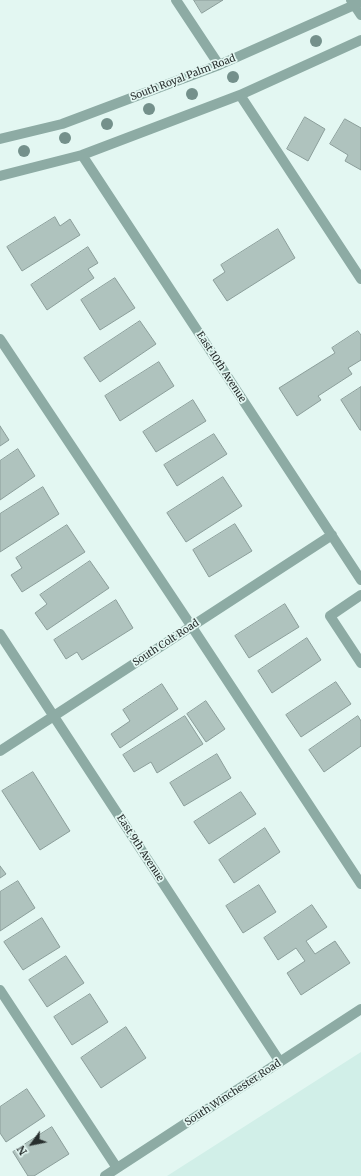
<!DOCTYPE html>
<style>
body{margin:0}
#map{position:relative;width:361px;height:1176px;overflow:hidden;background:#e3f7f2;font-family:Merriweather,serif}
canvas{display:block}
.north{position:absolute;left:12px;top:1124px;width:40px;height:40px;-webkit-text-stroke:3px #e3f7f2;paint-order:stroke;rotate:237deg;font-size:11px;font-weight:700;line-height:16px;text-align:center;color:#282f2e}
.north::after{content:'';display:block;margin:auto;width:14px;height:18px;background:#282f2e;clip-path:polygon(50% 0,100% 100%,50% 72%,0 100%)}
</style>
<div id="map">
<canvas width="361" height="1176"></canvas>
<div class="north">N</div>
</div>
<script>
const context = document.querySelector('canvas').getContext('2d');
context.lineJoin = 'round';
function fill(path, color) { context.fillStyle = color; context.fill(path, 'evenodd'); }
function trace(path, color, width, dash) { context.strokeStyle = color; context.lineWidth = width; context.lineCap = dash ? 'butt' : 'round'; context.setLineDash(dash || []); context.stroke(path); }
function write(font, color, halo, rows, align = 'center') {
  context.font = font + ' Merriweather,serif'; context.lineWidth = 3.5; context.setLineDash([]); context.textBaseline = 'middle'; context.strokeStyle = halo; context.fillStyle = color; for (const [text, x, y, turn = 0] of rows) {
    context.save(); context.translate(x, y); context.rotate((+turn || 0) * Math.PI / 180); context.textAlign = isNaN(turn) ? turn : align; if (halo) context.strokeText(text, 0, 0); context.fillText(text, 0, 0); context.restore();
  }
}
const built = new Path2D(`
 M 361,1052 L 361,1176 L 167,1176 Z`);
const building = new Path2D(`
 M 194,0 L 223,0 L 202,13 Z
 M 305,117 L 325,129 L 308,161 L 287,149 Z
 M 345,119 L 361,128 L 361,170 L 345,161 L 348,155 L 330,144 Z
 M 55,217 L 60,226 L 70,219 L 80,235 L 22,271 L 7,247 Z
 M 278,229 L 295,258 L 227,301 L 213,280 L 225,272 L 221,265 Z
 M 88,247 L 98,263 L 88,269 L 94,278 L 47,310 L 31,285 Z
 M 115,278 L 135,308 L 100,330 L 81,300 Z
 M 140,321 L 156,344 L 100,382 L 84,358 Z
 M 358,331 L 361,335 L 361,360 L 348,368 L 352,374 L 318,396 L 321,400 L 297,416 L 279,388 L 335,353 L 332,348 Z
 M 159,362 L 174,386 L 120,421 L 105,396 Z
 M 361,387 L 361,430 L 360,430 L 341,400 Z
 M 193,400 L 206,421 L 156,452 L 143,432 Z
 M 0,426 L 9,440 L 0,446 Z
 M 214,434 L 227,454 L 177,486 L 164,465 Z
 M 18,449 L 35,476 L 0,500 L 0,461 Z
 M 223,477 L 242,506 L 186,542 L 167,513 Z
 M 43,487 L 59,514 L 0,552 L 0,514 Z
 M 235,524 L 252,551 L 209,577 L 193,550 Z
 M 67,525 L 85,552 L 22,592 L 11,575 L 22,568 L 16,558 Z
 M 90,561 L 109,588 L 47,630 L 35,613 L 47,604 L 40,595 Z
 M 116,600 L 133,628 L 82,660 L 77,652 L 66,659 L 54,640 Z
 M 285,604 L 299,627 L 249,658 L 235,636 Z
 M 307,638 L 321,660 L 272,693 L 258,671 Z
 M 336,682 L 351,704 L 301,737 L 286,715 Z
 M 162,684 L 178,709 L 120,748 L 111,734 L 130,721 L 123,710 Z
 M 206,701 L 225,729 L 206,742 L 187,714 Z
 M 185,716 L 203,744 L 157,773 L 151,762 L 134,772 L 123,755 Z
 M 358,716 L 361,721 L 361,746 L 324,772 L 309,750 Z
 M 217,754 L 231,778 L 184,806 L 170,783 Z
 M 33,772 L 70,831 L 40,850 L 2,791 Z
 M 241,792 L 256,814 L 209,844 L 194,822 Z
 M 265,828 L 280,852 L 234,883 L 219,860 Z
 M 0,866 L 6,874 L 0,878 Z
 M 18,881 L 35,908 L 0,931 L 0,892 Z
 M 259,885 L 276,912 L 243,933 L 226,906 Z
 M 312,905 L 327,927 L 306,941 L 315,954 L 335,941 L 350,963 L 301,995 L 287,973 L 305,961 L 296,948 L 278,960 L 264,938 Z
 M 42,918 L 60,947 L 23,970 L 4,942 Z
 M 66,956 L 84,983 L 47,1007 L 29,980 Z
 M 90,994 L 108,1022 L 72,1045 L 54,1017 Z
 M 126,1027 L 146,1058 L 101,1088 L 81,1058 Z
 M 27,1089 L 45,1116 L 6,1142 L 0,1133 L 0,1107 Z
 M 52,1127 L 69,1154 L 34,1176 L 28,1176 L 13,1152 Z`);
const minor = new Path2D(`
 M 176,0 L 219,65
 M 351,0 L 361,15
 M 240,95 L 361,279
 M 0,139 L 62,124 L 219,65 L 361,2
 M 82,155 L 361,580
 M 0,176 L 82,155 L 240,95 L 361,40
 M 0,339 L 192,627 L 361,884
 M 361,595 L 330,616 L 361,663
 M 0,634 L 280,1062
 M 0,751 L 332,535
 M 0,990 L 117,1168
 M 105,1176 L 361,1009`);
const trees = [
 [316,41],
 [233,77],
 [192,94],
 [149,109],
 [107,124],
 [65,138],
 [24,151]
];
const streetNames = [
 ["South Royal Palm Road",183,78,-21],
 ["East 10th Avenue",221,367,57],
 ["South Colt Road",166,643,-33],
 ["East 9th Avenue",140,848,57],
 ["South Winchester Road",233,1093,-33]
];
fill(built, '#d1efe8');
fill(building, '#afc3be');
trace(building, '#8b9e9a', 1);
trace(minor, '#8daba4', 10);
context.fillStyle = '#74908b';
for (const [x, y] of trees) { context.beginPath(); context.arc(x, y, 6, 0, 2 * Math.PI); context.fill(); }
write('10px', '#282f2e', '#e3f7f2', streetNames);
</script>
